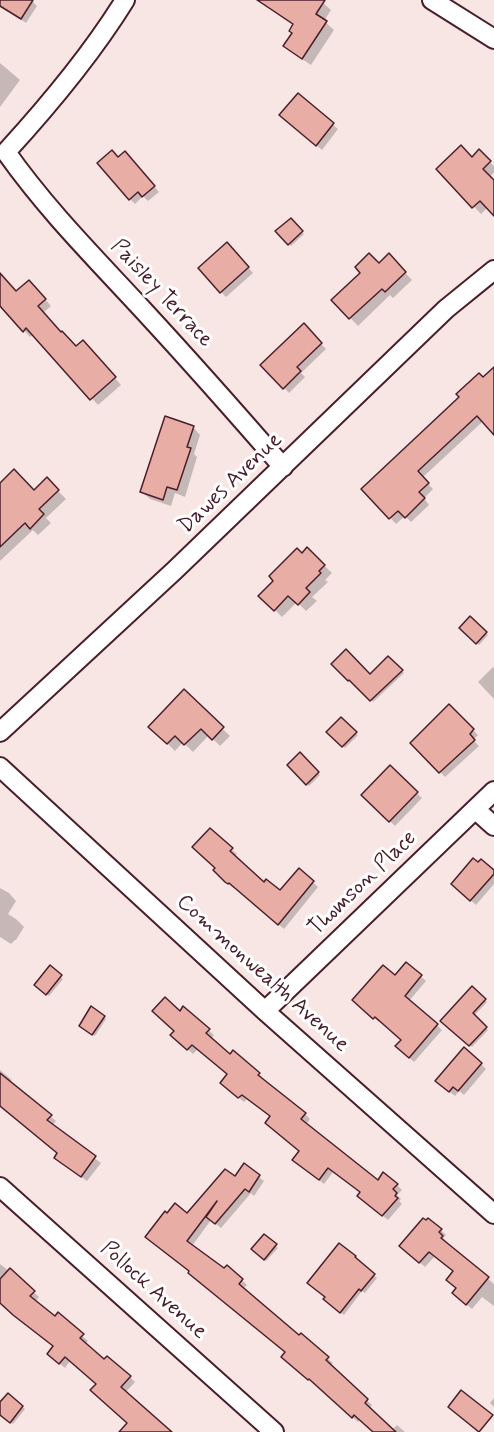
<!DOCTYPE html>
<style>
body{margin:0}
canvas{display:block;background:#f8e6e4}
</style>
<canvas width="494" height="1432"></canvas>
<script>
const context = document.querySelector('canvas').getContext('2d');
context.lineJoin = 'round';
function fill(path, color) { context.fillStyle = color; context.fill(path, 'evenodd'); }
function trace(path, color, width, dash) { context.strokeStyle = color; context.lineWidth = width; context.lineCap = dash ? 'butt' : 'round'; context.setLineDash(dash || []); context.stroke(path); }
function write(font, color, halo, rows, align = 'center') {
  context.font = font + ' Mynerve,sans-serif'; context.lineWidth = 6; context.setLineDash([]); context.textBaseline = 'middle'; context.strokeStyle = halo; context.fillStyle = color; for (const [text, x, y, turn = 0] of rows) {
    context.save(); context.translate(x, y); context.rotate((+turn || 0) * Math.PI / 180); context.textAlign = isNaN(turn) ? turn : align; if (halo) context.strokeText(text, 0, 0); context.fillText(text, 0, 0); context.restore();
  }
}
const shadow = new Path2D(`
 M 9,0 L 31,0 L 37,6 L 26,23 L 10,12 L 5,7 Z
 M 279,0 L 320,0 L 331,10 L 324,21 L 334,30 L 311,65 L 293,53 L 285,46 L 293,33 L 294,26 L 281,17 L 273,10 Z
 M 0,63 L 20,80 L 0,107 Z
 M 298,95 L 338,129 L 322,150 L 286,120 Z
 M 479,152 L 494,166 L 494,173 L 489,177 L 494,182 L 494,213 L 488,207 L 481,214 L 438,169 L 472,159 Z
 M 130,158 L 159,192 L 148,201 L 143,196 L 135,204 L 130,199 L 119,159 Z
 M 291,220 L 304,234 L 291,246 L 278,231 Z
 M 232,249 L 253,273 L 226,297 L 221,292 Z
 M 389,256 L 412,280 L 393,298 L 390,295 L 358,326 L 333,300 L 379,265 Z
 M 0,275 L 16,293 L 35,288 L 51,306 L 43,313 L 76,348 L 89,348 L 121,385 L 98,405 L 34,334 L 30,337 L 0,304 Z
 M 304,326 L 326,349 L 301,373 L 305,377 L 289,393 L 262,365 Z
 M 494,369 L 494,411 L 422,478 L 433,489 L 424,498 L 429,505 L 411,522 L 405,516 L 396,524 L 363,489 Z
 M 193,427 L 200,435 L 194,454 L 197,457 L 185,497 L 175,493 L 171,506 L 150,499 L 142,492 Z
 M 47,480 L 66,499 L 46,518 L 51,523 L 38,535 L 33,530 L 0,561 L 0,485 L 34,492 Z
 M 307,549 L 332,573 L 325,580 L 328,582 L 312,597 L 317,601 L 306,611 L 297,602 L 282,617 L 261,596 Z
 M 470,619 L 488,635 L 479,645 L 461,628 Z
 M 388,658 L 404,673 L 373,702 L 352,681 L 370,676 Z
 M 493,667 L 494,668 L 494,699 L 478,682 Z
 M 184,691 L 230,736 L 220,746 L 209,735 L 193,752 L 183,742 L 175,751 L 150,726 Z
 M 449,706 L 478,735 L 473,740 L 479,746 L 445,777 L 412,743 Z
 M 341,719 L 358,735 L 345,748 L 328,732 Z
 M 300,755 L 320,775 L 309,786 L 289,766 Z
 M 390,767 L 422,798 L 395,826 L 363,795 Z
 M 210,830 L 237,854 L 234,857 L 264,884 L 280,892 L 299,870 L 318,887 L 284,929 L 235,887 L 234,888 L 232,887 L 215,870 L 217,868 Z
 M 494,872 L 494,884 L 476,905 L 453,884 Z
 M 0,888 L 9,893 L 16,901 L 8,914 L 16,919 L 24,927 L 16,940 L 15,940 L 11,944 L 0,937 Z
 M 407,964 L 426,981 L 409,1001 L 442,1030 L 414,1062 L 402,1051 L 403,1040 L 380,1020 L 379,1022 L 358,1005 L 395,978 Z
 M 50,967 L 63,979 L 49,996 L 36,985 Z
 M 472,988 L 487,1002 L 474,1016 L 488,1030 L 472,1047 L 442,1021 Z
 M 184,1009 L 214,1035 L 211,1039 L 230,1056 L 233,1053 L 259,1074 L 264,1080 L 263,1080 L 305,1114 L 310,1119 L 306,1125 L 378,1182 L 397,1185 L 402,1190 L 397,1195 L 401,1199 L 399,1201 L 402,1204 L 388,1220 L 364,1201 L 361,1192 L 333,1172 L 324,1184 L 299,1164 L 301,1151 L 271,1117 L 247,1099 L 244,1102 L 227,1088 L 229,1075 L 198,1049 L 193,1054 L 172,1035 L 175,1031 L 180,1013 Z
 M 104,1017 L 106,1019 L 95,1036 L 83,1028 Z
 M 481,1064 L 486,1069 L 464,1095 L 459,1091 L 455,1096 L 442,1086 Z
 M 0,1070 L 12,1080 L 10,1082 L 56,1121 L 52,1126 L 101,1163 L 87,1181 L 61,1162 L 59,1153 L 0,1099 Z
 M 244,1166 L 264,1181 L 254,1196 L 251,1193 L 221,1228 L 211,1220 L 192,1246 L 224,1270 L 242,1280 L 247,1285 L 243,1289 L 333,1363 L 330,1366 L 372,1405 L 369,1409 L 392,1430 L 397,1425 L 405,1432 L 374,1432 L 360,1419 L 358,1422 L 315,1383 L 314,1384 L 288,1362 L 286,1353 L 191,1272 L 152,1242 L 235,1178 Z
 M 441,1230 L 446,1235 L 443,1238 L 447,1242 L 445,1243 L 494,1284 L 494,1306 L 482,1297 L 472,1309 L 459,1298 L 455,1272 L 435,1256 L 425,1267 L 406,1251 Z
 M 264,1236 L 278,1248 L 266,1261 L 253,1249 Z
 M 355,1257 L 377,1278 L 365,1293 L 362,1291 L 344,1315 L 328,1302 Z
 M 0,1264 L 9,1271 L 10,1270 L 39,1297 L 35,1302 L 55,1318 L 58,1314 L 88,1341 L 85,1344 L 104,1361 L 130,1377 L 135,1382 L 125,1393 L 169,1432 L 134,1432 L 129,1423 L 97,1384 L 70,1361 L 65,1368 L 54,1359 L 55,1346 L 0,1292 Z
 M 8,1395 L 25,1409 L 13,1424 L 0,1413 L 0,1405 Z
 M 494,1398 L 494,1407 L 490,1403 Z`);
const building = new Path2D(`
 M 0,0 L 33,0 L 21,19 L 0,6 Z
 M 257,0 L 325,0 L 316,14 L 327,21 L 302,59 L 283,46 L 292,33 L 289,31 L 293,24 Z
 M 298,93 L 334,123 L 316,146 L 279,115 Z
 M 461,145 L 472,157 L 479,149 L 491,161 L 483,169 L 494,180 L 494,216 L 480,201 L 472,208 L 436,169 Z
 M 112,150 L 118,157 L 125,151 L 155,186 L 142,197 L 138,192 L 129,200 L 97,163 Z
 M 291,218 L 303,231 L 288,245 L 275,231 Z
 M 227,242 L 249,267 L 220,293 L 198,268 Z
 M 369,253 L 379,263 L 389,253 L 406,272 L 385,292 L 382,289 L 349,319 L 331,300 L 360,273 L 355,267 Z
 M 0,273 L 16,291 L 29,280 L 46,299 L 38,306 L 61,332 L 62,331 L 76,346 L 83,340 L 116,377 L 90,400 L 26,328 L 23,332 L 0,306 Z
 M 304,323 L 322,343 L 297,367 L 301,371 L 283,389 L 260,365 Z
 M 494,367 L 494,435 L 477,416 L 418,471 L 429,483 L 419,492 L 425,498 L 405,518 L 398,511 L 389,519 L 361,489 L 459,397 L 456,394 L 479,373 L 483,377 Z
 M 165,416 L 194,426 L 187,447 L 191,448 L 177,490 L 167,487 L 163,500 L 140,492 Z
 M 14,469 L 34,490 L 47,477 L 59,490 L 39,509 L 44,514 L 30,529 L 25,523 L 0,547 L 0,483 Z
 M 307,547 L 325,565 L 319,571 L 321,573 L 306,588 L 310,592 L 298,605 L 288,596 L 274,611 L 258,596 L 273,581 L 269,576 L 297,548 L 302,553 Z
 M 470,616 L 487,632 L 476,644 L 459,628 Z
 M 346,649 L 370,674 L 388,656 L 403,670 L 370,701 L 349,680 L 348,681 L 331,664 Z
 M 184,689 L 224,727 L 212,740 L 201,729 L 184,745 L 175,736 L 167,744 L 148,727 Z
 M 449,704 L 474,729 L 470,734 L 475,740 L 439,773 L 410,743 Z
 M 341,717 L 357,732 L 342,747 L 326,732 Z
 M 300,752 L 319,772 L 306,785 L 287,765 Z
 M 390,765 L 418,792 L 389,822 L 361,795 Z
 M 210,828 L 233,848 L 230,851 L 264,882 L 266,879 L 280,890 L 299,868 L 314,881 L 278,925 L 229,883 L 228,884 L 225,882 L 213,870 L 215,868 L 192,847 Z
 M 473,858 L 478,862 L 481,859 L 494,870 L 494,874 L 470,901 L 451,884 Z
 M 406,962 L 422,975 L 405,996 L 438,1024 L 409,1058 L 395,1046 L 401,1040 L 375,1017 L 373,1019 L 352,1000 L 383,965 L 395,975 Z
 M 50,965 L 62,975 L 46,995 L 34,985 Z
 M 472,986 L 486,999 L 473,1013 L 487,1027 L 469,1046 L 440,1021 Z
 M 165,997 L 180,1011 L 183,1006 L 210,1029 L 206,1033 L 230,1054 L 233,1050 L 260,1073 L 258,1075 L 306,1113 L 301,1119 L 378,1180 L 383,1172 L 398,1184 L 393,1189 L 397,1193 L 395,1196 L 398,1198 L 382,1216 L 357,1196 L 360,1192 L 328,1168 L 319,1180 L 292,1160 L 299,1151 L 265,1123 L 270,1116 L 242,1095 L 238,1098 L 220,1083 L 227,1074 L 192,1045 L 187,1050 L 170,1035 L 174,1031 L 152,1011 Z
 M 91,1006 L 105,1016 L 92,1035 L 79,1026 Z
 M 464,1047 L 482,1063 L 458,1091 L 453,1087 L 449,1092 L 435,1081 Z
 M 0,1073 L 52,1115 L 47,1120 L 96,1156 L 81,1177 L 54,1158 L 57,1153 L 0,1106 Z
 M 244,1163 L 260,1175 L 249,1192 L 245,1189 L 215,1224 L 206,1217 L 217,1201 L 187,1241 L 224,1268 L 227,1265 L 243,1279 L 239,1284 L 299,1335 L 301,1333 L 329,1357 L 326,1360 L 368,1399 L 365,1403 L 396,1432 L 373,1432 L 354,1415 L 352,1418 L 309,1379 L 308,1380 L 281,1357 L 285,1352 L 188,1273 L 189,1271 L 145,1237 L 165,1211 L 167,1213 L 175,1203 L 187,1213 L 225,1169 L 235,1176 Z
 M 423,1218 L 426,1220 L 428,1218 L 442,1229 L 439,1232 L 443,1236 L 441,1238 L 489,1277 L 466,1305 L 452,1293 L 456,1288 L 446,1280 L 453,1271 L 429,1252 L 419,1263 L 399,1246 Z
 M 264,1234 L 277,1244 L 264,1260 L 251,1249 Z
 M 339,1243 L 356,1256 L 355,1257 L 375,1274 L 361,1291 L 359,1289 L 340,1313 L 323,1299 L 325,1297 L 307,1283 Z
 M 10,1268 L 35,1291 L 30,1296 L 55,1316 L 58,1312 L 84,1334 L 80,1338 L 104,1359 L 107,1356 L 131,1376 L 121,1387 L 172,1432 L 119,1432 L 127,1423 L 90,1390 L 96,1384 L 65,1357 L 59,1364 L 47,1354 L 53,1346 L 13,1315 L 0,1303 L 0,1279 Z
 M 461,1390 L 493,1415 L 479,1432 L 448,1407 Z
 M 8,1393 L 23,1406 L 10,1423 L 0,1415 L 0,1402 Z`);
const minor = new Path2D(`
 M 125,0 C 91,55 49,105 6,152 C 46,209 96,259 143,310 C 191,362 237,414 283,467
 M 432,0 L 494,39
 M 0,732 L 175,570 L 446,309 L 494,270
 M 0,767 L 265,1011 L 494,1214
 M 475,809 L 494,826
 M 265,1011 L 494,791
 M 0,1187 L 274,1432`);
const streetNames = [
 ["Paisley Terrace",161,294,47],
 ["Dawes Avenue",231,484,-44],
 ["Thomson Place",363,884,-44],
 ["Commonwealth Avenue",262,974,42],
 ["Pollock Avenue",153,1291,42]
];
fill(shadow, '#0003');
fill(building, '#e8ada5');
trace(building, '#4a1f2b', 1.5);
trace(minor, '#4a1f2b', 22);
trace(minor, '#fff', 18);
write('22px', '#4a1f2b', '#fff', streetNames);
</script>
